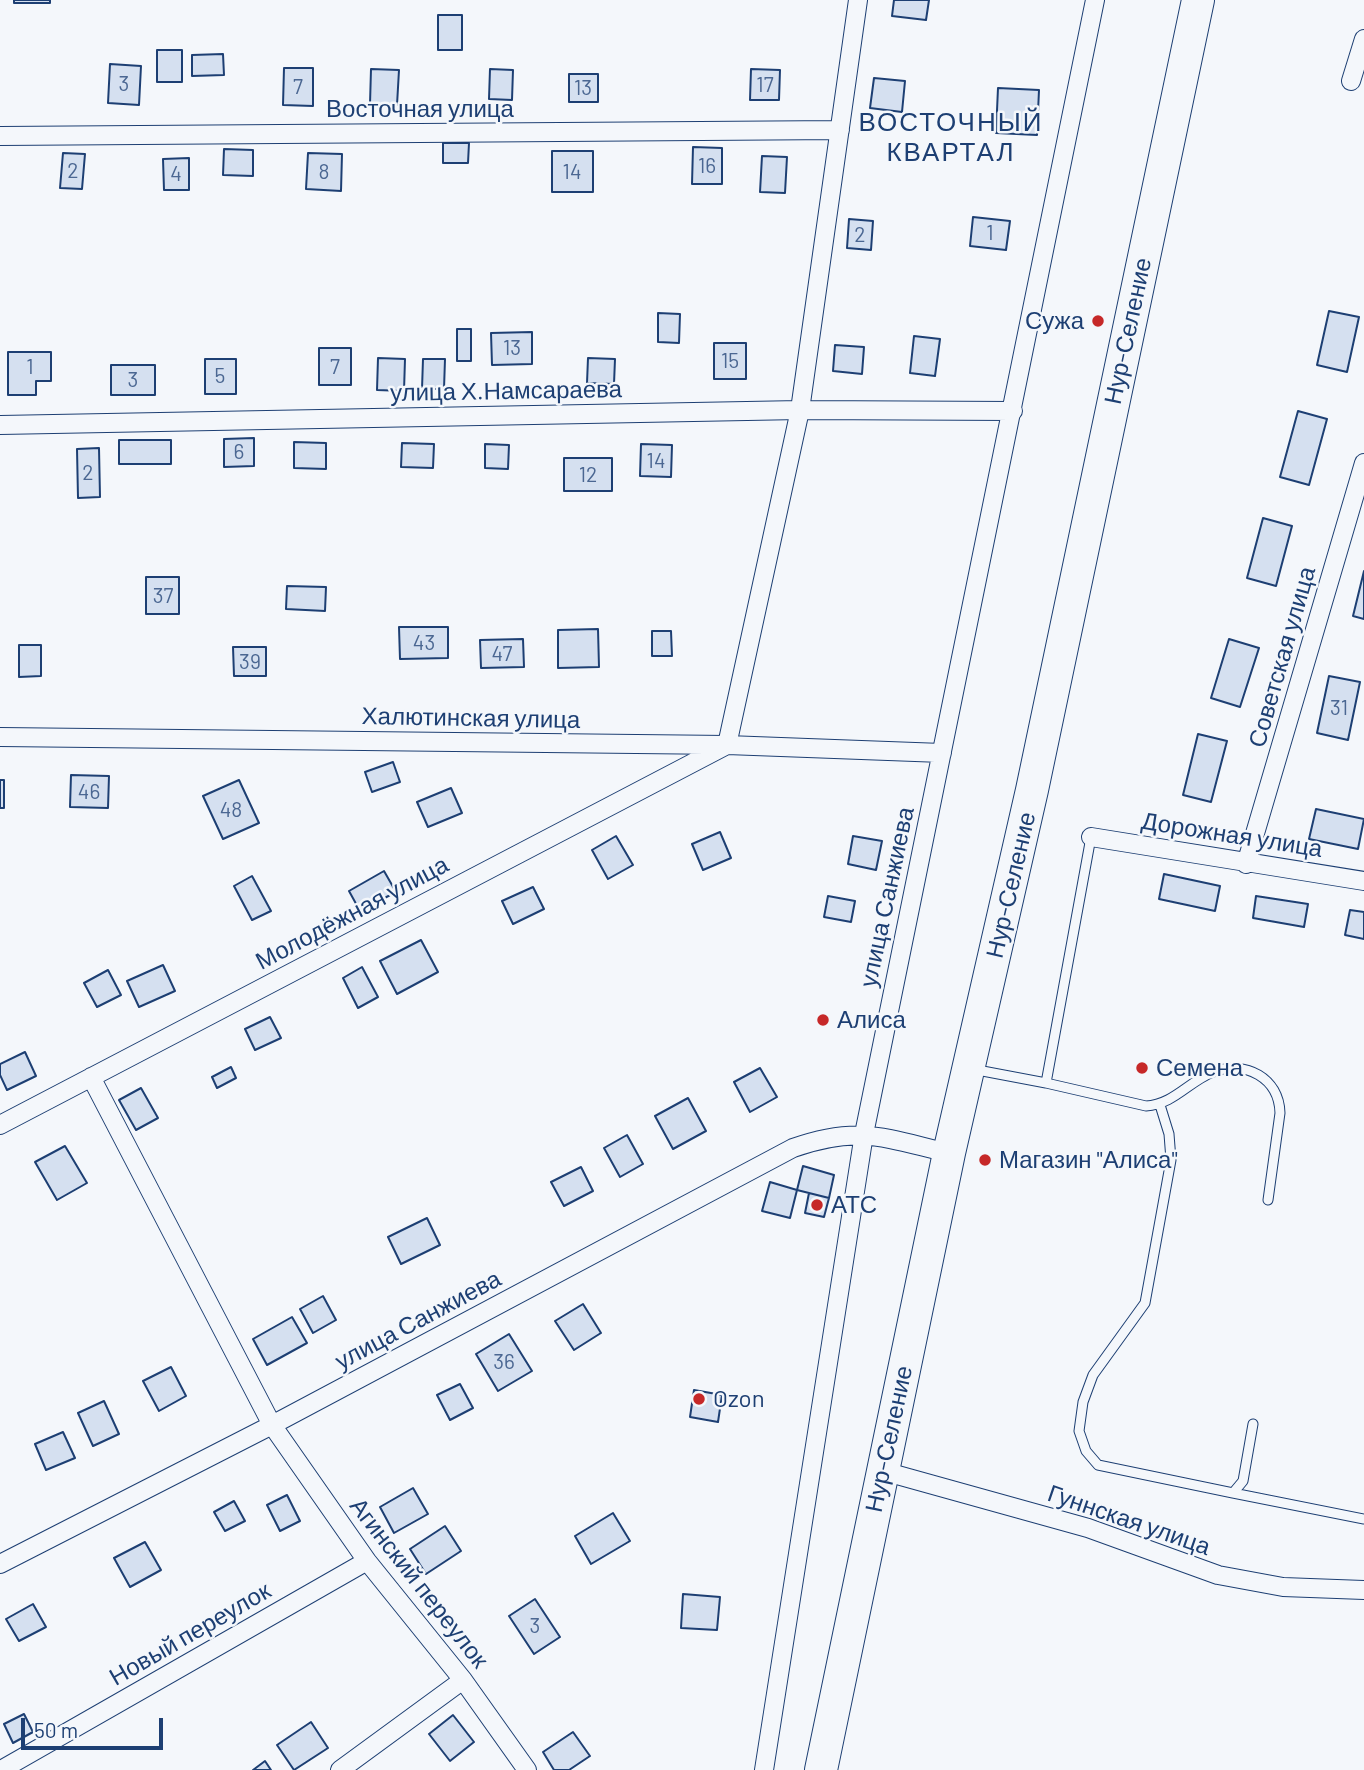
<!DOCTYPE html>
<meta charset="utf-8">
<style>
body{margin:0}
#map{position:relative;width:1364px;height:1770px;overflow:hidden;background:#f4f7fb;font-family:Barlow,sans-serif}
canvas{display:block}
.scale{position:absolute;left:21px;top:1718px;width:142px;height:32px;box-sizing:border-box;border:4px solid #1d3f73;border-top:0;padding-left:9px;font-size:21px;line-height:24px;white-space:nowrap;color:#1d3f73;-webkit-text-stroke:5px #f4f7fb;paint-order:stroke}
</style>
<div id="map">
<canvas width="1364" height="1770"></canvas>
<div class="scale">50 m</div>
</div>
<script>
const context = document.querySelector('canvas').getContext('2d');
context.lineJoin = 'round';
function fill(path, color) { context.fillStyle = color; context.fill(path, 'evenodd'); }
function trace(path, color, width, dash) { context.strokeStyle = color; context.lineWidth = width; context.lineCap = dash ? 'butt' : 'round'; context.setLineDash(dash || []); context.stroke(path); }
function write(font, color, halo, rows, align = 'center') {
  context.font = font + ' Barlow,sans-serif'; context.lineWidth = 5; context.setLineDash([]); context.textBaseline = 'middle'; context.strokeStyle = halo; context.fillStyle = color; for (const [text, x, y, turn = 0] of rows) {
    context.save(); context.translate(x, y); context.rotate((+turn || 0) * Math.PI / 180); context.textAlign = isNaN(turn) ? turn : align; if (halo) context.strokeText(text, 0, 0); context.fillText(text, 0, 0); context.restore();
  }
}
const building = new Path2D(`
 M 14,0 L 50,0 L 50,3 L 14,3 Z
 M 894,0 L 929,0 L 926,20 L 892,16 Z
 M 438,15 L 462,15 L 462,50 L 438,50 Z
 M 157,50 L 182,50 L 182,82 L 157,82 Z
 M 223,54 L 224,75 L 192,76 L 192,55 Z
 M 110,64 L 141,66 L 139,105 L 108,103 Z
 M 284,68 L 313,68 L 313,106 L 283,105 Z
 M 371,69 L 399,70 L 397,105 L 370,104 Z
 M 490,69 L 513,70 L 512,100 L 489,99 Z
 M 751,69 L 780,70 L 779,100 L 750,100 Z
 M 569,74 L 598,74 L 598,102 L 569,102 Z
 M 874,78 L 905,81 L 902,112 L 870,108 Z
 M 998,88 L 1039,90 L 1037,135 L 996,133 Z
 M 443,143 L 469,143 L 468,163 L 443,163 Z
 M 693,147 L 722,148 L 722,184 L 692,184 Z
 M 224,149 L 253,150 L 253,176 L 223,175 Z
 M 552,151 L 593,151 L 593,192 L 552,192 Z
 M 63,153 L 85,154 L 82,189 L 60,188 Z
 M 308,153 L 342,154 L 341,191 L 306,189 Z
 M 762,156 L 787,157 L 785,193 L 760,192 Z
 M 189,158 L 189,190 L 164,190 L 163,159 Z
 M 973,217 L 1010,221 L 1006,250 L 970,246 Z
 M 849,219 L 873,221 L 871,250 L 847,248 Z
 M 1329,311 L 1359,317 L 1347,372 L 1317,365 Z
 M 658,313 L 680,314 L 679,343 L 658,342 Z
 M 457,329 L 471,329 L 471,361 L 457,361 Z
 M 532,332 L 532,364 L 492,365 L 491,333 Z
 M 914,336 L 940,339 L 935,376 L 910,373 Z
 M 714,343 L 746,343 L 746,379 L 714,379 Z
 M 835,345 L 864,347 L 862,374 L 833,371 Z
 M 319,348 L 351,348 L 351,385 L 319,385 Z
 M 8,352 L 51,352 L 51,381 L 36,381 L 36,395 L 8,395 Z
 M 378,358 L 405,359 L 404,391 L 377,390 Z
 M 588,358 L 615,359 L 614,384 L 587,383 Z
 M 205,359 L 236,359 L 236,394 L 205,394 Z
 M 423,359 L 445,359 L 444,389 L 422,389 Z
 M 111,365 L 155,365 L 155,395 L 111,395 Z
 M 1298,411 L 1327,419 L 1309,485 L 1280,477 Z
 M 254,438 L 254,466 L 224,467 L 224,439 Z
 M 119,440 L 171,440 L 171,464 L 119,464 Z
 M 294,442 L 326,443 L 326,469 L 294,468 Z
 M 402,443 L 434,444 L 433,468 L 401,467 Z
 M 485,444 L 509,445 L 508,469 L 485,468 Z
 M 641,444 L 672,445 L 671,477 L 640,476 Z
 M 99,448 L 100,497 L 78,498 L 77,449 Z
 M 564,458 L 612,458 L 612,491 L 564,491 Z
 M 1263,518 L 1292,526 L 1276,586 L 1247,578 Z
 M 1364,571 L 1364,619 L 1353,616 Z
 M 146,577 L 179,577 L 179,614 L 146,614 Z
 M 287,586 L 326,587 L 325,611 L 286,609 Z
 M 399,627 L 448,627 L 448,658 L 400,659 Z
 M 598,629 L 599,667 L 558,668 L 558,630 Z
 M 652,631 L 671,631 L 672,656 L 652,656 Z
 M 523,639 L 524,667 L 481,668 L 480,640 Z
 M 1229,639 L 1259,648 L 1240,707 L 1211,698 Z
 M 19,645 L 41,645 L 41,676 L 19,677 Z
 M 233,647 L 266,647 L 266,676 L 234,676 Z
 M 1329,676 L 1360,682 L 1348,740 L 1317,733 Z
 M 1198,734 L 1227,741 L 1211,802 L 1183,795 Z
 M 393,762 L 400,782 L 372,792 L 365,772 Z
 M 71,775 L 109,776 L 108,808 L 70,807 Z
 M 0,780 L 4,780 L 4,808 L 0,808 Z
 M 239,780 L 259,823 L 223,839 L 203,796 Z
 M 451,788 L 462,813 L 428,827 L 417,802 Z
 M 1316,809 L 1364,819 L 1358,849 L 1309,839 Z
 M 720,832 L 731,858 L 703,870 L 692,844 Z
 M 616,836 L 633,865 L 608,879 L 592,850 Z
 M 853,836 L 882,841 L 876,870 L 848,864 Z
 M 384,871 L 396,892 L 360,911 L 349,891 Z
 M 1164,874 L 1220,886 L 1215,911 L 1159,899 Z
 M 252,876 L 271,911 L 252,920 L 234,886 Z
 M 533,887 L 544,909 L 513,924 L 502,901 Z
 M 828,896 L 855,901 L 851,922 L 824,917 Z
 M 1256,896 L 1308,904 L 1304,927 L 1253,918 Z
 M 1350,910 L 1364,912 L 1364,939 L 1345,935 Z
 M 421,940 L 438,972 L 397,994 L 380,961 Z
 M 163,965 L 175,991 L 139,1007 L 127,981 Z
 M 362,967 L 378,997 L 358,1008 L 343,978 Z
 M 108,970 L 121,995 L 97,1007 L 84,983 Z
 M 270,1017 L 281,1038 L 255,1050 L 245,1029 Z
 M 25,1052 L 36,1076 L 7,1090 L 0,1075 L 0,1064 Z
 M 231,1067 L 236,1078 L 217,1088 L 212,1077 Z
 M 760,1068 L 777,1097 L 750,1112 L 734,1082 Z
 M 141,1088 L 158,1118 L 136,1130 L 119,1100 Z
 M 688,1098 L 706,1131 L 673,1149 L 655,1116 Z
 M 627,1135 L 643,1164 L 620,1177 L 604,1148 Z
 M 65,1146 L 87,1183 L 57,1200 L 35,1162 Z
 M 803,1166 L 834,1175 L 829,1198 L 797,1190 Z
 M 581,1167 L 593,1191 L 564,1206 L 551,1182 Z
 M 770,1182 L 797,1190 L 790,1218 L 762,1211 Z
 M 809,1193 L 829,1198 L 824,1217 L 805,1213 Z
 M 427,1218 L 440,1245 L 401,1264 L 388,1237 Z
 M 323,1296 L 336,1320 L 313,1333 L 300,1309 Z
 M 583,1304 L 601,1333 L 574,1350 L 555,1321 Z
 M 292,1317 L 307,1343 L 267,1365 L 253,1339 Z
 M 509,1334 L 532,1371 L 498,1391 L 476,1354 Z
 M 171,1367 L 186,1396 L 159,1411 L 143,1381 Z
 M 460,1384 L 473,1408 L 450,1420 L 437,1395 Z
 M 694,1390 L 722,1395 L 718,1422 L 690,1417 Z
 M 104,1401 L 119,1434 L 93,1446 L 78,1413 Z
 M 63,1432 L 75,1458 L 46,1470 L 35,1444 Z
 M 413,1488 L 428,1514 L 394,1533 L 380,1507 Z
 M 287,1495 L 300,1521 L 280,1531 L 267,1505 Z
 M 234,1501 L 245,1521 L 225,1531 L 214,1512 Z
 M 613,1513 L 630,1541 L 591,1564 L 575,1536 Z
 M 445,1526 L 461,1551 L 426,1574 L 410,1549 Z
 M 145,1542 L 161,1570 L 130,1587 L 114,1558 Z
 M 683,1594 L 720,1597 L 717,1630 L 681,1628 Z
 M 535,1599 L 560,1637 L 534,1654 L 509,1616 Z
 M 33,1604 L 46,1627 L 19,1641 L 6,1619 Z
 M 24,1714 L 33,1732 L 13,1743 L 4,1724 Z
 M 453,1715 L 474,1742 L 450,1761 L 429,1734 Z
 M 311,1722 L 328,1748 L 294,1770 L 277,1745 Z
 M 573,1732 L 590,1756 L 569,1770 L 554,1770 L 543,1752 Z
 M 265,1761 L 271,1770 L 253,1770 Z`);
const lane = new Path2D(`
 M 1091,837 L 1046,1083 L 1146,1106 C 1174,1104 1188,1082 1213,1072 C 1246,1060 1279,1078 1280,1113 L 1268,1200
 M 972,1069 L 1046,1083
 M 1160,1105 L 1169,1134 L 1171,1160 L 1145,1303 L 1093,1375 L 1083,1402 L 1079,1431 L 1086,1451 L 1098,1465 L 1233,1493 L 1243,1481 L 1253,1424
 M 1233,1493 L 1364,1519`);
const street = new Path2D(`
 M 1351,81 L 1364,39
 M 0,136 L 840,130
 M 0,425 L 800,410 L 1013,411
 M 0,737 L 727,745 L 942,753
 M 1091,837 L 1364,881
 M 1246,864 L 1364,463
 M 91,1077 L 272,1425 L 367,1561 L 463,1680 L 527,1770
 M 0,1125 L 727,745 L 800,410 L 858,0
 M 883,1471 L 1088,1528 L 1218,1575 L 1283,1587 L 1364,1590
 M 0,1564 L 272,1425 L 793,1148 C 859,1125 884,1138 949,1153
 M 1,1770 L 367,1561
 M 340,1770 L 463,1680
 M 764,1770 L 864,1134 L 1095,0`);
const highway = new Path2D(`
 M 821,1770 L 949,1153 L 1032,790 L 1198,0`);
const markers = [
 [1098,321,7,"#c62828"],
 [823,1020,7,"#c62828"],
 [1142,1068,7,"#c62828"],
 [985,1160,7,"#c62828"],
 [817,1205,7,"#c62828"],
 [699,1399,7,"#c62828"]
];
const numberNames = [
 ["3",124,84],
 ["17",765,85],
 ["7",298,87],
 ["13",583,88],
 ["16",707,166],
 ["2",73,171],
 ["8",324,172],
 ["14",572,172],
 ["4",176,174],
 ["1",990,233],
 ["2",860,235],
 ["13",512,348],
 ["15",730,361],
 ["1",30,367],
 ["7",335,367],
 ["5",220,376],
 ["3",133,380],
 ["6",239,452],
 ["14",656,461],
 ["2",88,473],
 ["12",588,475],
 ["37",163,596],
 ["43",424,643],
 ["47",502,654],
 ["39",250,662],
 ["31",1339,708],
 ["46",89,792],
 ["48",231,810],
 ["36",504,1362],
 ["3",535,1626]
];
const streetNames = [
 ["Восточная улица",420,109],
 ["Нур-Селение",1128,331,-78],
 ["улица Х.Намсараева",506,391,-1],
 ["Советская улица",1282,657,-74],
 ["Халютинская улица",471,718,1],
 ["Дорожная улица",1232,835,9],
 ["Нур-Селение",1011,885,-77],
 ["улица Санжиева",887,897,-78],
 ["Молодёжная улица",352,913,-28],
 ["улица Санжиева",418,1320,-28],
 ["Нур-Селение",889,1439,-78],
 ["Гуннская улица",1129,1520,19],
 ["Агинский переулок",419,1583,52],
 ["Новый переулок",190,1634,-30]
];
const poiNames = [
 ["Сужа",1084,321,"right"],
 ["Алиса",837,1020],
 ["Семена",1156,1068],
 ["Магазин \"Алиса\"",999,1160],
 ["АТС",831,1205],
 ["Ozon",713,1399]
];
const neighbourhoodNames = [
 ["ВОСТОЧНЫЙ",951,122],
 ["КВАРТАЛ",951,152]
];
fill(building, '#d5e0f0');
trace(building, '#1d3f73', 2);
trace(lane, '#1d3f73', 11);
trace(street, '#1d3f73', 20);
trace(highway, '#1d3f73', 34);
trace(lane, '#f4f7fb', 9);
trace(street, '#f4f7fb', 18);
trace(highway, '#f4f7fb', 32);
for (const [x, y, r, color] of markers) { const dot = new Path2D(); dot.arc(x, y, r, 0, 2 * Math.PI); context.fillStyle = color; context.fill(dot); trace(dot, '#f4f7fb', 2.5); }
write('21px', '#4b6792', null, numberNames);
write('24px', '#1d3f73', '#f4f7fb', streetNames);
write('24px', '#1d3f73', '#f4f7fb', poiNames, 'left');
context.letterSpacing = '2px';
write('26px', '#1d3f73', '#f4f7fb', neighbourhoodNames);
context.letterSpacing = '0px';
</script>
